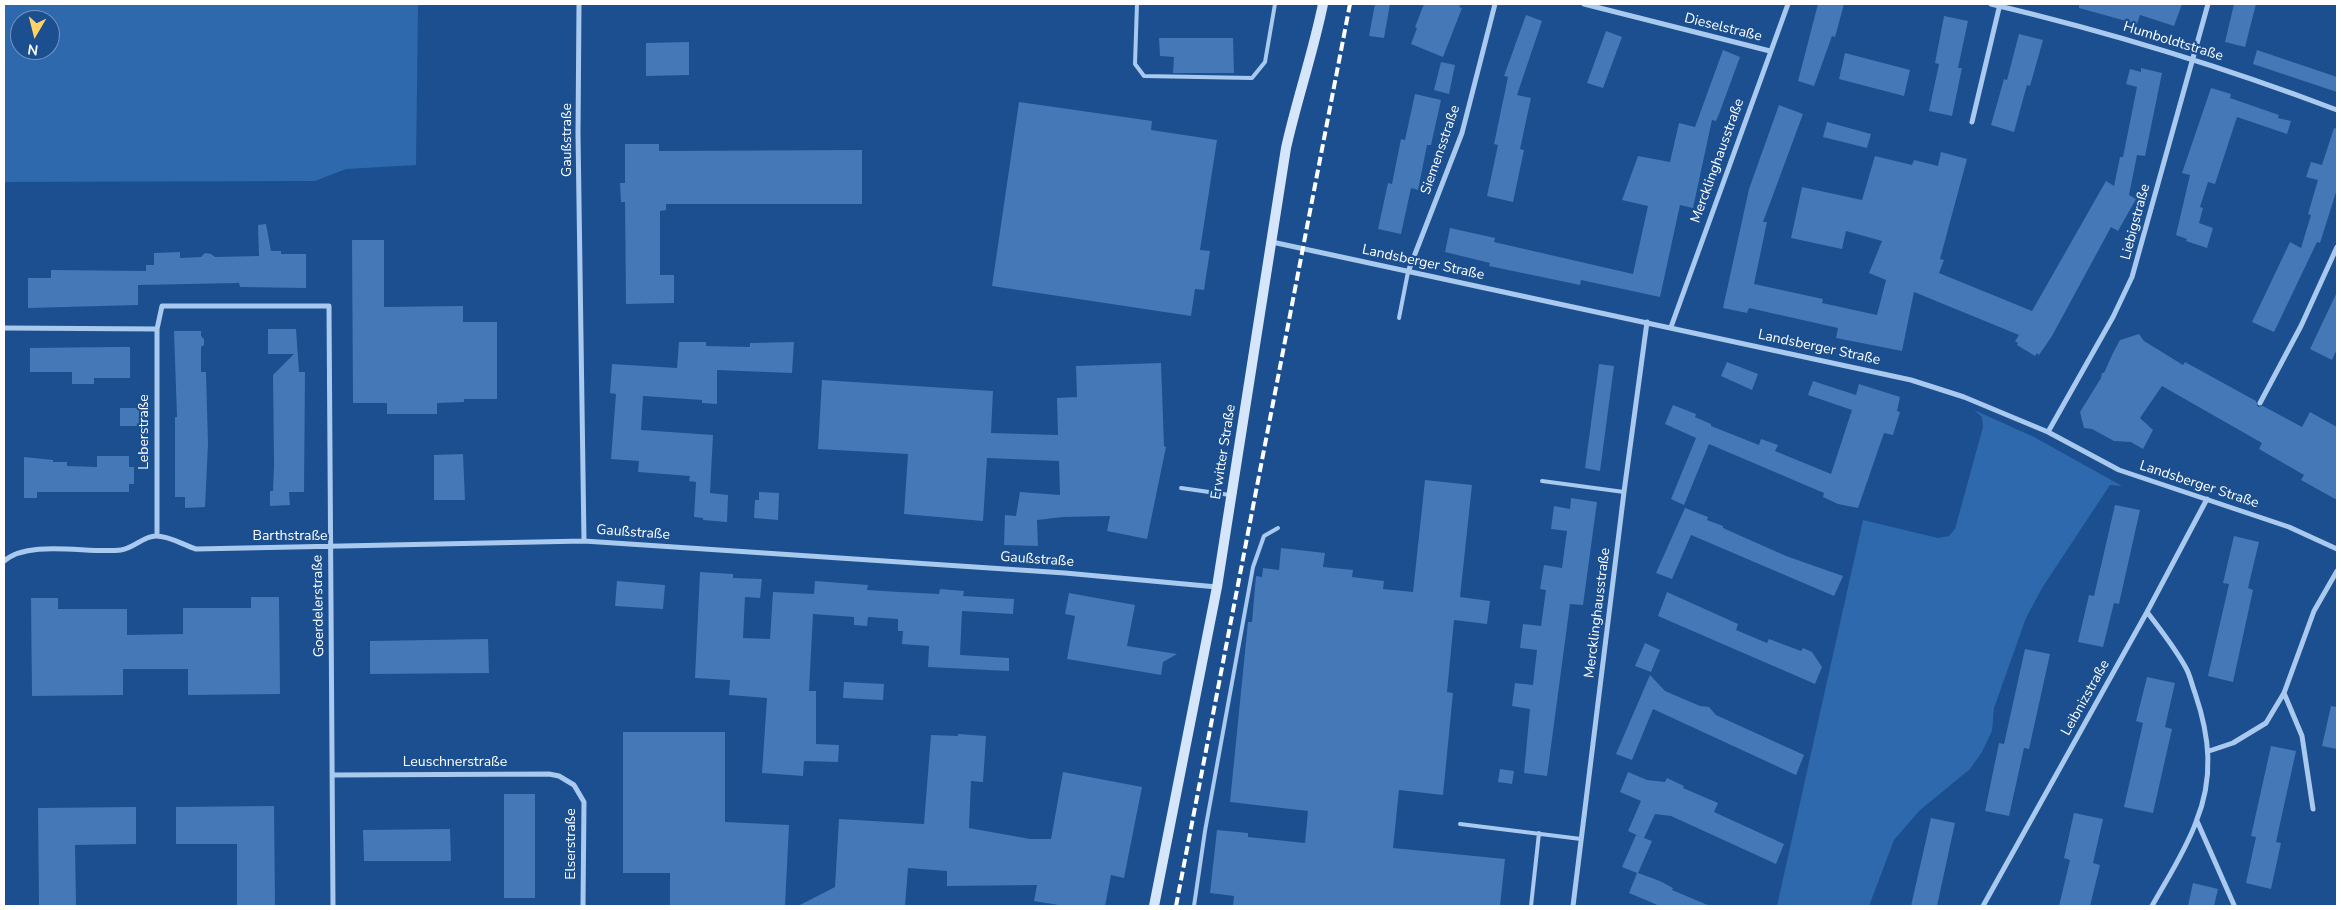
<!DOCTYPE html>
<meta charset="utf-8">
<style>
body{margin:0}
#map{position:relative;width:2341px;height:910px;overflow:hidden;background:#1b4f8f;font-family:"Nunito Sans",sans-serif}
canvas{display:block}
.frame{position:absolute;inset:0;border:5px solid #fff;pointer-events:none}
.north{position:absolute;left:10px;top:10px;width:50px;height:50px;box-sizing:border-box;background:#1b4f8f;border:1px solid #7695bc;border-radius:50%;rotate:188deg;font-size:14px;font-weight:700;line-height:20px;text-align:center;color:#fff}
.north::after{content:'';display:block;margin:auto;width:18px;height:22px;background:#ffd166;clip-path:polygon(50% 0,100% 100%,50% 72%,0 100%)}
</style>
<div id="map">
<canvas width="2341" height="910"></canvas>
<div class="frame"></div>
<div class="north">N</div>
</div>
<script>
const context = document.querySelector('canvas').getContext('2d');
context.lineJoin = 'round';
function fill(path, color) { context.fillStyle = color; context.fill(path, 'evenodd'); }
function trace(path, color, width, dash) { context.strokeStyle = color; context.lineWidth = width; context.lineCap = dash ? 'butt' : 'round'; context.setLineDash(dash || []); context.stroke(path); }
function write(font, color, halo, rows, align = 'center') {
  context.font = font + ' "Nunito Sans",sans-serif'; context.lineWidth = 4.5; context.setLineDash([]); context.textBaseline = 'middle'; context.strokeStyle = halo; context.fillStyle = color; for (const [text, x, y, turn = 0] of rows) {
    context.save(); context.translate(x, y); context.rotate((+turn || 0) * Math.PI / 180); context.textAlign = isNaN(turn) ? turn : align; if (halo) context.strokeText(text, 0, 0); context.fillText(text, 0, 0); context.restore();
  }
}
const green = new Path2D(`
 M 4,4 L 418,4 L 416,165 L 346,169 L 315,181 L 4,182 ZM 20,20 L 50,20 L 50,50 L 20,50 Z
 M 1974,410 L 2034,437 L 2122,486 L 2110,485 L 2104,494 L 2042,588 L 2026,618 L 1994,708 L 1992,731 L 1982,752 L 1970,769 L 1919,811 L 1894,840 L 1869,906 L 1777,906 L 1863,520 L 1938,538 L 1949,536 L 1955,529 L 1983,427 L 1982,417 Z`);
const building = new Path2D(`
 M 1375,4 L 1390,4 L 1384,38 L 1369,36 Z
 M 1424,4 L 1461,4 L 1459,7 L 1462,8 L 1443,57 L 1411,44 L 1417,28 L 1415,27 Z
 M 1818,4 L 1844,4 L 1835,37 L 1832,36 L 1814,86 L 1798,81 Z
 M 2079,4 L 2182,4 L 2174,26 L 2140,15 L 2137,24 L 2079,8 Z
 M 2234,4 L 2256,4 L 2245,47 L 2225,42 Z
 M 1526,15 L 1542,21 L 1517,95 L 1531,98 L 1520,149 L 1524,150 L 1513,202 L 1487,196 L 1498,145 L 1494,144 L 1508,77 L 1504,76 Z
 M 1944,16 L 1968,21 L 1958,68 L 1962,68 L 1952,116 L 1929,111 L 1939,64 L 1935,63 Z
 M 1606,31 L 1622,37 L 1603,88 L 1587,83 Z
 M 2019,34 L 2043,40 L 2030,86 L 2027,85 L 2014,132 L 1991,125 L 2004,79 L 2007,80 Z
 M 1159,38 L 1233,38 L 1234,73 L 1173,73 L 1174,57 L 1160,56 Z
 M 689,42 L 689,75 L 646,76 L 646,43 Z
 M 1723,50 L 1740,57 L 1719,114 L 1716,121 L 1712,120 L 1693,208 L 1680,205 L 1660,297 L 1581,280 L 1580,285 L 1561,281 L 1489,266 L 1490,263 L 1445,252 L 1450,228 L 1495,238 L 1494,242 L 1633,274 L 1648,206 L 1622,200 L 1638,156 L 1670,162 L 1679,123 L 1695,127 Z
 M 2257,50 L 2337,77 L 2337,92 L 2253,64 Z
 M 1845,53 L 1910,70 L 1904,96 L 1839,79 Z
 M 1441,62 L 1455,65 L 1449,94 L 1434,90 Z
 M 2141,68 L 2162,73 L 2145,156 L 2137,155 L 2129,195 L 2136,199 L 2118,231 L 2111,227 L 2052,336 L 2039,355 L 2037,353 L 2035,356 L 2017,345 L 2018,343 L 2015,341 L 2019,335 L 1914,292 L 1902,351 L 1836,338 L 1838,328 L 1749,308 L 1747,313 L 1723,308 L 1749,189 L 1779,105 L 1803,114 L 1763,222 L 1767,222 L 1754,284 L 1823,299 L 1822,303 L 1877,315 L 1886,280 L 1869,273 L 1882,241 L 1846,231 L 1842,249 L 1791,238 L 1802,187 L 1862,200 L 1875,156 L 1912,165 L 1914,160 L 1938,166 L 1941,152 L 1967,159 L 1940,259 L 1944,260 L 1939,273 L 2032,311 L 2106,181 L 2114,186 L 2120,157 L 2123,157 L 2137,87 L 2126,84 L 2130,69 L 2141,72 Z
 M 2211,88 L 2231,94 L 2230,98 L 2279,115 L 2278,118 L 2291,121 L 2287,134 L 2237,117 L 2215,184 L 2208,182 L 2200,207 L 2203,208 L 2199,223 L 2213,228 L 2207,248 L 2186,241 L 2187,239 L 2176,235 L 2190,175 L 2182,173 Z
 M 1415,94 L 1441,100 L 1431,145 L 1427,145 L 1418,190 L 1411,188 L 1401,234 L 1378,229 L 1388,183 L 1392,184 L 1401,139 L 1405,140 Z
 M 1019,102 L 1152,121 L 1151,130 L 1217,140 L 1200,250 L 1210,251 L 1207,270 L 1204,290 L 1195,289 L 1191,316 L 992,286 Z
 M 1827,122 L 1871,134 L 1867,148 L 1823,137 Z
 M 2334,128 L 2337,129 L 2337,189 L 2320,243 L 2317,242 L 2274,332 L 2252,322 L 2290,242 L 2301,248 L 2311,215 L 2308,214 L 2318,180 L 2306,177 L 2311,162 L 2322,165 Z
 M 625,144 L 659,144 L 659,151 L 862,150 L 862,204 L 666,204 L 666,210 L 660,211 L 660,275 L 674,275 L 674,303 L 626,304 L 625,202 L 621,202 L 620,183 L 625,183 Z
 M 266,224 L 271,251 L 281,251 L 281,254 L 306,254 L 306,288 L 240,287 L 239,283 L 138,285 L 138,305 L 28,308 L 28,278 L 51,278 L 51,270 L 146,271 L 146,265 L 154,265 L 154,253 L 180,252 L 180,258 L 201,257 L 205,253 L 211,254 L 215,257 L 259,256 L 258,225 Z
 M 352,240 L 384,240 L 384,307 L 463,306 L 463,322 L 497,322 L 497,399 L 464,399 L 464,402 L 437,403 L 437,414 L 387,414 L 387,403 L 353,403 Z
 M 2337,292 L 2337,349 L 2332,360 L 2310,349 Z
 M 268,329 L 296,329 L 299,372 L 305,372 L 304,492 L 289,492 L 290,505 L 270,506 L 270,491 L 273,491 L 274,466 L 273,375 L 294,354 L 268,354 Z
 M 174,331 L 201,331 L 201,336 L 204,339 L 204,345 L 201,347 L 201,372 L 206,372 L 208,444 L 205,507 L 185,508 L 185,497 L 175,497 L 175,417 L 177,417 Z
 M 2139,334 L 2144,341 L 2183,365 L 2185,362 L 2256,401 L 2258,407 L 2263,406 L 2302,427 L 2310,412 L 2337,427 L 2337,500 L 2301,480 L 2304,475 L 2259,449 L 2262,443 L 2162,386 L 2140,418 L 2153,430 L 2143,449 L 2131,442 L 2114,441 L 2092,429 L 2084,428 L 2080,412 L 2101,378 L 2102,373 L 2104,373 L 2113,353 L 2120,340 Z
 M 679,342 L 706,342 L 706,346 L 750,347 L 750,343 L 794,342 L 792,373 L 717,370 L 717,404 L 702,403 L 702,400 L 643,396 L 641,430 L 713,435 L 710,493 L 728,495 L 727,522 L 703,520 L 703,518 L 694,517 L 696,482 L 689,481 L 690,476 L 638,472 L 639,461 L 611,459 L 616,394 L 610,393 L 612,364 L 677,368 Z
 M 115,347 L 130,347 L 130,378 L 94,378 L 94,384 L 72,384 L 72,372 L 30,372 L 30,348 Z
 M 1727,362 L 1758,374 L 1752,390 L 1721,376 Z
 M 1161,363 L 1164,446 L 1166,447 L 1147,539 L 1107,531 L 1110,516 L 1063,517 L 1037,520 L 1038,546 L 1004,545 L 1005,515 L 1016,516 L 1020,492 L 1060,495 L 1059,461 L 987,458 L 983,521 L 904,514 L 908,454 L 818,449 L 822,380 L 993,391 L 991,433 L 1058,435 L 1057,398 L 1077,397 L 1076,366 Z
 M 1599,364 L 1614,366 L 1600,471 L 1585,468 Z
 M 1813,381 L 1856,395 L 1859,384 L 1900,397 L 1897,411 L 1900,412 L 1893,435 L 1884,433 L 1858,508 L 1838,504 L 1823,497 L 1824,493 L 1709,444 L 1684,505 L 1671,499 L 1696,438 L 1665,424 L 1673,405 L 1696,414 L 1695,417 L 1711,424 L 1711,426 L 1759,445 L 1761,439 L 1778,445 L 1775,451 L 1831,474 L 1852,410 L 1808,395 Z
 M 120,408 L 143,408 L 143,426 L 120,426 Z
 M 463,454 L 465,500 L 434,500 L 434,455 Z
 M 97,456 L 129,456 L 129,467 L 134,467 L 134,484 L 129,484 L 129,492 L 37,492 L 37,498 L 24,498 L 24,457 L 53,460 L 53,462 L 67,462 L 67,466 L 97,467 Z
 M 1425,480 L 1472,485 L 1460,597 L 1490,601 L 1487,624 L 1454,620 L 1447,692 L 1453,693 L 1443,795 L 1399,790 L 1393,848 L 1505,859 L 1500,906 L 1233,906 L 1234,896 L 1210,893 L 1217,830 L 1248,833 L 1248,837 L 1305,843 L 1308,811 L 1230,802 L 1248,622 L 1252,622 L 1256,576 L 1262,577 L 1263,568 L 1279,570 L 1281,548 L 1325,553 L 1323,567 L 1353,570 L 1352,577 L 1384,581 L 1383,589 L 1413,592 Z
 M 759,492 L 779,493 L 778,520 L 754,518 L 755,500 L 759,500 Z
 M 1571,498 L 1597,502 L 1583,605 L 1570,604 L 1547,776 L 1524,773 L 1530,709 L 1512,706 L 1515,683 L 1533,685 L 1537,650 L 1520,648 L 1523,624 L 1541,626 L 1546,590 L 1540,589 L 1544,565 L 1562,568 L 1567,531 L 1551,529 L 1554,506 L 1570,509 Z
 M 2115,505 L 2140,510 L 2119,604 L 2114,603 L 2103,647 L 2078,642 L 2089,595 L 2094,596 Z
 M 1685,508 L 1708,517 L 1707,520 L 1723,526 L 1723,528 L 1786,556 L 1843,576 L 1834,596 L 1691,535 L 1672,579 L 1656,573 Z
 M 2234,536 L 2259,542 L 2248,588 L 2253,590 L 2233,682 L 2208,676 L 2229,584 L 2223,583 Z
 M 700,572 L 733,574 L 733,578 L 762,579 L 760,598 L 745,597 L 743,638 L 770,639 L 773,592 L 814,594 L 815,581 L 868,585 L 867,590 L 900,592 L 939,594 L 940,589 L 964,591 L 963,596 L 1014,599 L 1013,614 L 962,611 L 960,655 L 1009,658 L 1009,671 L 928,667 L 929,646 L 902,644 L 903,631 L 898,631 L 898,619 L 868,617 L 867,626 L 854,625 L 854,617 L 813,614 L 809,691 L 816,691 L 816,744 L 839,745 L 838,762 L 804,761 L 803,776 L 762,773 L 767,698 L 729,695 L 730,680 L 695,678 Z
 M 617,581 L 665,585 L 663,609 L 615,606 Z
 M 1667,592 L 1738,624 L 1736,630 L 1767,643 L 1769,639 L 1801,651 L 1803,648 L 1812,652 L 1822,667 L 1815,684 L 1658,616 Z
 M 1069,593 L 1135,605 L 1127,646 L 1177,654 L 1163,662 L 1161,675 L 1067,659 L 1075,616 L 1065,614 Z
 M 251,597 L 279,597 L 280,694 L 188,695 L 188,669 L 123,669 L 123,695 L 32,696 L 31,598 L 58,598 L 58,609 L 127,609 L 127,635 L 183,634 L 183,608 L 251,608 Z
 M 488,639 L 489,673 L 370,674 L 370,641 Z
 M 1645,643 L 1660,650 L 1651,672 L 1635,666 Z
 M 2025,649 L 2050,654 L 2029,749 L 2024,748 L 2009,816 L 1985,811 L 1999,743 L 2004,744 Z
 M 1650,675 L 1665,691 L 1700,706 L 1709,707 L 1716,715 L 1804,755 L 1796,775 L 1653,709 L 1632,760 L 1616,754 Z
 M 2147,677 L 2175,683 L 2165,727 L 2172,729 L 2153,813 L 2124,807 L 2143,723 L 2136,721 Z
 M 844,682 L 884,684 L 883,700 L 843,698 Z
 M 2331,706 L 2337,707 L 2337,749 L 2322,746 Z
 M 623,732 L 725,732 L 725,822 L 789,825 L 785,906 L 670,906 L 670,873 L 623,873 Z
 M 958,734 L 986,736 L 983,782 L 971,781 L 969,828 L 1030,839 L 1051,839 L 1063,772 L 1142,787 L 1124,878 L 1111,875 L 1105,906 L 1065,906 L 1034,901 L 1037,885 L 947,886 L 947,871 L 908,868 L 905,906 L 798,906 L 835,887 L 839,819 L 924,824 L 931,735 L 958,736 Z
 M 2271,746 L 2296,751 L 2276,842 L 2281,843 L 2271,889 L 2246,883 L 2256,837 L 2251,836 Z
 M 1500,769 L 1514,771 L 1512,784 L 1498,782 Z
 M 1628,772 L 1647,780 L 1665,782 L 1667,778 L 1684,786 L 1683,788 L 1718,803 L 1714,812 L 1784,844 L 1776,864 L 1671,816 L 1655,814 L 1644,838 L 1652,841 L 1638,873 L 1660,881 L 1673,888 L 1672,890 L 1710,906 L 1660,906 L 1629,893 L 1637,873 L 1622,867 L 1636,835 L 1643,838 L 1628,831 L 1641,801 L 1620,792 Z
 M 504,794 L 535,794 L 535,898 L 504,898 Z
 M 274,806 L 275,906 L 237,906 L 237,844 L 176,844 L 176,807 Z
 M 136,807 L 136,844 L 75,845 L 76,906 L 39,906 L 38,808 Z
 M 2074,813 L 2103,819 L 2093,863 L 2100,865 L 2090,906 L 2059,906 L 2070,860 L 2064,858 Z
 M 1931,818 L 1955,823 L 1937,906 L 1911,906 Z
 M 450,829 L 451,861 L 364,861 L 363,830 Z
 M 2193,883 L 2218,889 L 2214,906 L 2188,906 Z`);
const service = new Path2D(`
 M 1137,4 L 1135,64 L 1144,76 L 1252,78 L 1265,62 L 1275,4
 M 1399,318 L 1408,272
 M 1542,481 L 1624,492
 M 1181,488 L 1230,495
 M 1460,824 L 1581,839
 M 1194,906 L 1205,831 L 1253,567 L 1264,536 L 1278,528
 M 1531,906 L 1539,833`);
const minor = new Path2D(`
 M 579,4 L 578,134 L 584,541
 M 1584,4 L 1770,51
 M 1991,4 C 2109,32 2224,67 2337,110
 M 1972,122 L 2000,4
 M 1272,242 L 1911,380 L 1964,397 L 2048,432 L 2119,470 L 2289,527 L 2337,549
 M 1408,272 L 1462,133 L 1495,4
 M 1671,327 L 1788,4
 M 4,328 L 157,329 L 162,306 L 329,306 L 333,906
 M 157,329 L 157,536
 M 2260,403 L 2301,326 L 2337,247
 M 2048,432 L 2113,317 L 2132,277 L 2208,4
 M 4,561 C 30,539 88,554 121,550 C 135,548 143,536 156,536 C 170,536 183,545 196,549 L 584,541 L 1065,573 L 1217,587
 M 2147,612 C 2161,630 2175,648 2186,668 C 2190,675 2192,685 2195,693 C 2210,737 2214,778 2196,822 C 2185,852 2167,879 2152,906
 M 2284,693 L 2302,736 L 2313,809
 M 2209,751 L 2233,743 L 2266,723 L 2284,693 L 2314,611 L 2337,571
 M 333,775 L 549,774 L 559,776 L 574,785 L 584,802 L 583,906
 M 2197,821 L 2234,905
 M 1573,906 L 1624,492 L 1647,322
 M 1983,906 L 2147,612 L 2207,499`);
const secondary = new Path2D(`
 M 1154,906 L 1217,587 L 1286,148 C 1297,99 1313,53 1323,4`);
const rail = new Path2D(`
 M 1176,906 L 1350,4`);
const streetNames = [
 ["Dieselstraße",1723,28,14],
 ["Humboldtstraße",2173,42,17],
 ["Gaußstraße",568,140,-90],
 ["Siemensstraße",1441,150,-71],
 ["Mercklinghausstraße",1718,161,-70],
 ["Liebigstraße",2136,222,-75],
 ["Landsberger Straße",1423,263,12],
 ["Landsberger Straße",1819,348,12],
 ["Leberstraße",145,432,-90],
 ["Erwitter Straße",1224,452,-81],
 ["Landsberger Straße",2199,485,18],
 ["Gaußstraße",633,533,4],
 ["Barthstraße",290,537],
 ["Gaußstraße",1037,560,4],
 ["Goerdelerstraße",319,606,-91],
 ["Mercklinghausstraße",1598,613,-83],
 ["Leibnizstraße",2086,698,-61],
 ["Leuschnerstraße",455,763],
 ["Elserstraße",572,844,-90]
];
fill(green, '#2e69ad');
fill(building, '#4478b7');
trace(service, '#a9c9ee', 4);
trace(minor, '#a9c9ee', 5);
trace(secondary, '#d6e6fa', 10);
trace(rail, '#fff', 4, [9, 4]);
write('14px', '#fff', '#1b4f8f', streetNames);
</script>
